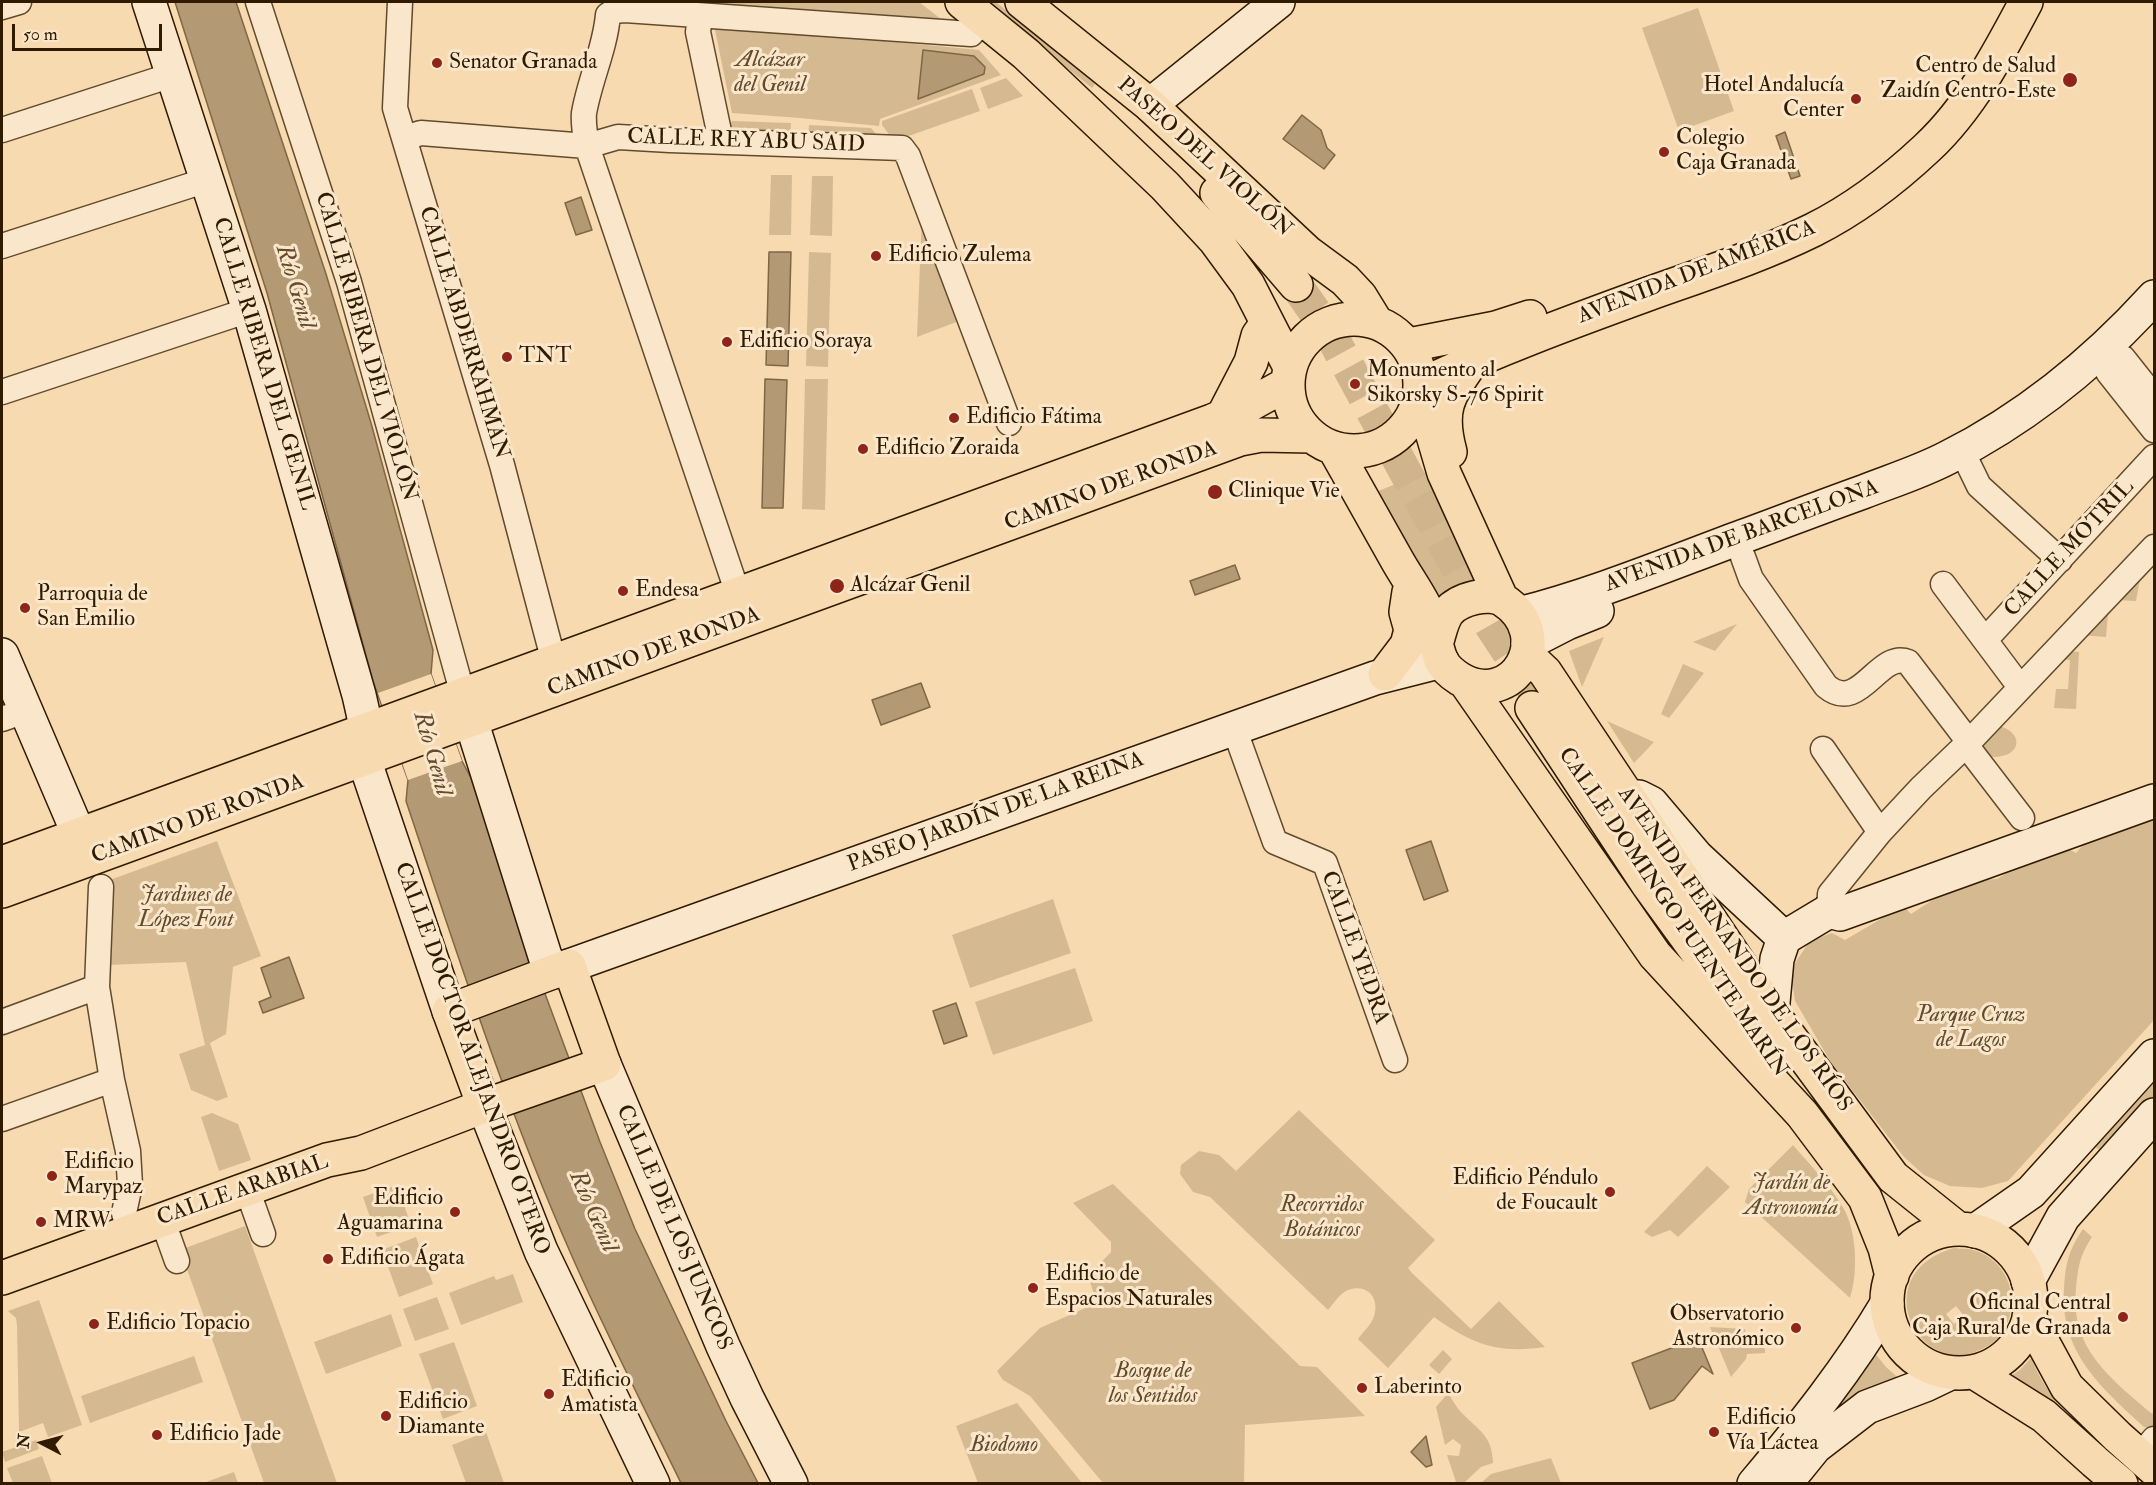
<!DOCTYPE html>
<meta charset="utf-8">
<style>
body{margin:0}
#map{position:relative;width:2156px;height:1485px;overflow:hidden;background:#f7daaf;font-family:"IM FELL Double Pica",serif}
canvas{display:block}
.frame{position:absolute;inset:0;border:3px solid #301b00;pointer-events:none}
.north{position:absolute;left:12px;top:1413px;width:60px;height:60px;-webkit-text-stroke:4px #fae7cb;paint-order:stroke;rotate:276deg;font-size:16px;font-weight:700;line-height:24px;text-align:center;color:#301b00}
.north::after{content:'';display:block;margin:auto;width:21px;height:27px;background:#301b00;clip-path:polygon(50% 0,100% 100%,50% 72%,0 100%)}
.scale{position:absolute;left:12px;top:24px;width:150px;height:27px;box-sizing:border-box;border:3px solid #301b00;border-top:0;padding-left:8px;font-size:18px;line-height:21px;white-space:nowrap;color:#301b00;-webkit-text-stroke:4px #fae7cb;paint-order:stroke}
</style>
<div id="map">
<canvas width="2156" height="1485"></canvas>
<div class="frame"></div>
<div class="north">N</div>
<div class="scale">50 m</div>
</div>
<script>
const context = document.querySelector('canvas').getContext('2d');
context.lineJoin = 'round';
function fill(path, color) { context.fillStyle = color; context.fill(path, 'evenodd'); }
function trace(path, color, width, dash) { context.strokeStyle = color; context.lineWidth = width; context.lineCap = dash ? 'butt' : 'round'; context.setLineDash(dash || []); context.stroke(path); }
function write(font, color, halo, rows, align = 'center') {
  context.font = font + ' "IM FELL Double Pica",serif'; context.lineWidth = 6; context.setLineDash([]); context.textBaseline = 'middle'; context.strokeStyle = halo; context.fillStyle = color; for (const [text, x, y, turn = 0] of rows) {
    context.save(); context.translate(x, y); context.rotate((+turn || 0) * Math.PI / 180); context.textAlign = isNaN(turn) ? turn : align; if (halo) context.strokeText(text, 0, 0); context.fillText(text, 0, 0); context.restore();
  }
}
const green = new Path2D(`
 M 582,2 L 919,2 L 950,26 Z
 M 984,2 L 996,2 L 1095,84 L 1092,88 Z
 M 1698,8 L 1734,111 L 1679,131 L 1642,28 Z
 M 714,25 L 979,50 L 1001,75 L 880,119 L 879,126 L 800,118 L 732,113 Z
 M 1006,78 L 1023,96 L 988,109 L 980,88 Z
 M 972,89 L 980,111 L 894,141 L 882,125 L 882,121 Z
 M 732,121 L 791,123 L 790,137 L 726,135 Z
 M 809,125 L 871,128 L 882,141 L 808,138 Z
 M 771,175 L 792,175 L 791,235 L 769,235 Z
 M 812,176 L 833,176 L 832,236 L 810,235 Z
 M 922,215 L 959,321 L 917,337 Z
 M 809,252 L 831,253 L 828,367 L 806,366 Z
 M 805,379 L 828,379 L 825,510 L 802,509 Z
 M 1429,471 L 1473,574 L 1474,581 L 1439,598 L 1373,493 Z
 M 2154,558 L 2154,564 L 2140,579 L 2136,601 L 2114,600 Z
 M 2101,613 L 2108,613 L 2106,637 L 2080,635 Z
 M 1737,624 L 1715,651 L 1693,642 Z
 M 1604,637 L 1582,687 L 1569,651 Z
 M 2064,651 L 2079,652 L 2076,709 L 2054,708 L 2056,689 L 2068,689 L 2070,660 L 2059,659 Z
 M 1683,664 L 1704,673 L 1669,718 L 1661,714 Z
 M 1607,721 L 1654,742 L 1634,763 Z
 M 1993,725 C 2024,728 2026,759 1989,757 L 1977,742 Z
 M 2149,816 L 2154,820 L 2154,1020 L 2008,1181 L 1982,1188 L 1950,1186 L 1924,1175 L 1904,1157 L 1832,1064 L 1795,1001 L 1792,980 L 1795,963 L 1810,941 L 1832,933 L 1845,940 L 1903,906 L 1911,914 L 1942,894 L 1977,880 L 1997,879 L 2026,861 L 2043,860 L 2065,847 L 2076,853 L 2090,837 Z
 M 217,841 L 261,956 L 233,967 L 226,1034 L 210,1043 L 228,1097 L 217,1101 L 191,1090 L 179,1054 L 205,1045 L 186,962 L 106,965 L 107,881 Z
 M 1053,899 L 1071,953 L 970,988 L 952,935 Z
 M 1075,968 L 1093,1021 L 993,1055 L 975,1002 Z
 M 2154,1073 L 2154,1098 L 2104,1154 L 2091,1143 Z
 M 1299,1110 L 1435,1240 L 1408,1268 L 1412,1273 L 1471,1329 L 1499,1301 L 1545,1347 C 1497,1354 1472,1344 1434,1317 L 1388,1368 L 1358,1339 C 1363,1332 1372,1324 1374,1316 C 1380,1298 1367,1283 1348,1290 C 1339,1294 1334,1303 1328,1310 L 1210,1197 L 1193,1192 L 1180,1174 L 1181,1165 L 1199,1151 L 1219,1155 L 1236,1171 Z
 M 212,1113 L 238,1124 L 251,1160 L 219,1171 L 201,1117 Z
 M 1793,1145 C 1811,1166 1832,1187 1845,1211 C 1857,1235 1858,1273 1850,1298 L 1745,1202 L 1749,1189 Z
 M 1707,1166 L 1730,1187 L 1678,1237 L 1670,1230 L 1652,1237 L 1644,1232 Z
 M 1113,1184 L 1300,1366 L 1317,1367 L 1365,1416 L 1245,1425 L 1244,1483 L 1103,1483 L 1030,1396 L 1003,1380 L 997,1371 L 1040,1328 L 1097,1303 L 1088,1276 L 1111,1252 L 1111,1242 L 1073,1203 Z
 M 397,1185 L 411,1225 L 377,1237 L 363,1197 Z
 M 245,1226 L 337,1483 L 264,1483 L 180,1250 Z
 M 2083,1229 L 2092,1237 C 2080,1255 2078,1267 2076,1289 C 2070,1348 2110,1378 2151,1413 L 2154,1414 L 2154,1424 L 2151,1428 L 2144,1427 C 2102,1388 2060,1353 2064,1290 C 2065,1265 2069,1249 2083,1229 Z
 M 416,1237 L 433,1284 L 399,1297 L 382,1250 Z
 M 1954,1248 C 1960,1249 1967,1248 1973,1250 C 2006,1259 2021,1296 2006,1326 C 2000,1338 1992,1345 1980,1350 C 1916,1379 1866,1273 1954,1248 ZM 1956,1306 L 1964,1316 L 1954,1324 L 1946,1314 Z
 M 513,1274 L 523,1302 L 461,1325 L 449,1293 L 494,1276 L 496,1280 Z
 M 437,1297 L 449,1329 L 415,1341 L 403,1309 Z
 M 39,1300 L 82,1425 L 48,1437 L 43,1423 L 19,1432 L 17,1325 L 16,1318 L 8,1311 Z
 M 391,1314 L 402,1346 L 326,1374 L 314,1342 Z
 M 1710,1327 L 1745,1329 L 1746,1336 L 1764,1335 L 1765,1353 L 1747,1354 L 1746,1359 L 1731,1377 Z
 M 454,1342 L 477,1406 L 443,1419 L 419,1354 Z
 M 1443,1350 L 1452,1359 L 1439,1374 L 1429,1365 Z
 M 1874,1352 L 1886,1367 L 1902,1381 L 1830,1416 Z
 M 194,1356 L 203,1382 L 90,1423 L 81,1396 Z
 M 2031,1358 C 2047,1396 2064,1411 2093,1439 L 2005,1380 L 2020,1370 Z
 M 1448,1393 C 1453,1401 1458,1410 1465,1416 C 1482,1433 1492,1437 1493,1463 L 1481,1467 L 1464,1483 L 1456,1482 L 1447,1455 L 1459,1456 L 1461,1445 L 1453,1439 L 1445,1445 L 1436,1407 Z
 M 1017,1403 L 1082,1483 L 978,1483 L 956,1426 Z
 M 486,1432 L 504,1483 L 466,1483 L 452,1445 Z
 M 36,1440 L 39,1449 L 5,1462 L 2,1452 Z
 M 42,1456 L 52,1483 L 13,1483 L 7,1468 Z
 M 1551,1458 L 1561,1483 L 1481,1483 L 1491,1474 Z
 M 234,1472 L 238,1483 L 203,1483 Z`);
const water = new Path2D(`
 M 175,2 L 236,2 L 326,274 L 371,423 L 433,650 L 431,674 L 462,761 L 471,778 L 534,964 L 600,1142 L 635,1229 L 726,1421 L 758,1483 L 681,1483 C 644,1407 605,1332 571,1254 C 506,1107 457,953 406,801 L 408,780 L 373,681 L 267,293 Z
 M 923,50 L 974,56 L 985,67 L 984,74 L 918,99 Z
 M 1302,115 L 1321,130 L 1327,148 L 1335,155 L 1324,169 L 1283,139 Z
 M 1785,132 L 1800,176 L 1791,179 L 1776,136 Z
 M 581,197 L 592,230 L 576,235 L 565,203 Z
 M 769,252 L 791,252 L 788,366 L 766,365 Z
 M 765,379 L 787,380 L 783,508 L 762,508 Z
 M 1235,565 L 1240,579 L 1195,595 L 1190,581 Z
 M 921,683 L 930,707 L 881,725 L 872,700 Z
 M 1431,841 L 1448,891 L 1424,900 L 1406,850 Z
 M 289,957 L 304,998 L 263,1013 L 259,1002 L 271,997 L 261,968 Z
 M 956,1003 L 967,1036 L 944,1044 L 933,1011 Z
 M 1698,1338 L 1713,1374 L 1702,1366 L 1674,1400 L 1650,1409 L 1632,1363 Z
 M 1426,1436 L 1432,1465 L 1426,1467 L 1411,1452 Z`);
const pier = new Path2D(`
 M 431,674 L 462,761 L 408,780 L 378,693 Z`);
const primaryTunnel = new Path2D(`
 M 1296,285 L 1331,335 L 1452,558 L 1491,626 L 1542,703`);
const street = new Path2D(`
 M 258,2 L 349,282 L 463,695
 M 400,2 L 395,108 L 502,465 L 554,662
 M 2,7 L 19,2
 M 700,16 L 698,32 L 721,141
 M 2,130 L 172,75
 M 404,138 L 421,133 L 587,146 L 618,137 L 670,140 L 902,148 L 908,156 L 1009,423
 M 2,246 L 207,180
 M 2123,358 L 2154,397
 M 2108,372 L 2154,430
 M 2,392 L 249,310
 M 1962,451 L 1979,486 L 2060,560
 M 1743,557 L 1751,579 L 1826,686 C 1860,715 1878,650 1908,662 L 1969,742
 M 1943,584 L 2020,687
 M 738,594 L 587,146 C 585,135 583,124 584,113 C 590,79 605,49 608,15 L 614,11 L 625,10 L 971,34 L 984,20
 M 1985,640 L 2154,457
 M 2,719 L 25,711
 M 1234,728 L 1275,842 L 1325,863 L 1395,1060
 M 1966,745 L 2022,818
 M 1823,749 L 1880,832
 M 101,887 L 97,987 L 112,1080 L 128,1151 L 130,1185 L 124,1213 L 129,1232
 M 1829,911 L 1830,894 L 1880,832 L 1921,788 L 1969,742 L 2154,547
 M 2,1022 L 97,987
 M 2,1119 L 112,1080
 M 247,1189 L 263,1234
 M 162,1219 L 177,1261
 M 2140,1456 L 2154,1439`);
const secondary = new Path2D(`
 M 149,2 L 249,310 L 359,695 C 365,721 371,745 368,771 L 449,1011
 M 1150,105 L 1278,2
 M 1519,614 C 1594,595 1666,565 1739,538 C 1780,523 1821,507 1863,492 C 1891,481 1920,472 1947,458 C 2026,418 2095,362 2154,297
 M 1528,643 L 1567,623 L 1597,611
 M 2,655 L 79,835
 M 463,695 L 545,956 L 553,972
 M 1627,797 L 1639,797 L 1651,803 L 1696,856 L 1784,938
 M 569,966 L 1375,678 L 1442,661
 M 1772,1013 L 1777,959 L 1784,938 L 1829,911 L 1840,914 L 2154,801
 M 604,1064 L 723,1346 L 747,1398 L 791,1484
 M 484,1106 L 541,1251 L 653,1484
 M 1975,1231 L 2031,1192 L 2154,1056
 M 2028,1281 L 2063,1217 L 2154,1115
 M 1754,1484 C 1802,1427 1849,1368 1887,1304
 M 1785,1484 L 1815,1447 L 1867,1407 L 1925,1385 L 1950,1373`);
const primary = new Path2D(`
 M 962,2 L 1026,54 L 1165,186 L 1215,240 L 1248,285 L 1289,365
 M 1022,2 L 1150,105 L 1307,252 L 1345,280 L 1360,296 L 1376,322
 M 1217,193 L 1296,285
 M1288 385a66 66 0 1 1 132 0a66 66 0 1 1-132 0Z
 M 1409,345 L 1496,328 L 1530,317
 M 1421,385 C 1495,350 1571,322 1648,294 C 1704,274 1760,256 1813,230 C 1855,209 1894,179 1927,148 C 1970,108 1999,53 2026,2
 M 1418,405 L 1432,432 L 1444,473 L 1501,598
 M 1223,416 L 1251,362 L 1258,336 L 1267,323
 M 1334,448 C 1355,486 1376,523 1397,560 C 1406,576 1417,591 1425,607 C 1432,624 1435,643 1441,660 C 1445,668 1452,674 1460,679 C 1513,710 1558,636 1503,600 C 1489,591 1459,599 1448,612 C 1442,620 1440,631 1437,641
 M 1450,452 C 1438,407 1449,395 1473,360
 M 1527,655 L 1545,672 L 1772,1013 L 1893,1177 L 1958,1229
 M 1385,674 L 1407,645 L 1411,630 L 1406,612 L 1409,592
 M 1466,683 L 1655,955 L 1802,1114 L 1865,1198 L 1885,1248 L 1892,1276
 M 1532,708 L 1647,883 L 1775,1059
 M 2,863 L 1212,421 L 1249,405 L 1287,384
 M 2,891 L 1240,439 L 1261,435 L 1311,436
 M1887 1301a72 72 0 1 1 144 0a72 72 0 1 1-144 0Z
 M 2,1278 L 327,1160 L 361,1153 L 484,1106 L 604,1064 L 569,966 L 449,1011 L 484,1106
 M 2029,1317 L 2067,1387 L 2118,1437 L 2154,1469
 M 1974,1372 L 2044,1416 L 2095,1462 L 2121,1484`);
const markers = [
 [437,63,6,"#8f2418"],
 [2070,80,8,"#8f2418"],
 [1856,99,6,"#8f2418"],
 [1664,152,6,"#8f2418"],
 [876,256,6,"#8f2418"],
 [727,342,6,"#8f2418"],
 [507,357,6,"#8f2418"],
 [1355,384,6,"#8f2418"],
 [954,418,6,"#8f2418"],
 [863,449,6,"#8f2418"],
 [1215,492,8,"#8f2418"],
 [837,586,8,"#8f2418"],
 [623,591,6,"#8f2418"],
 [25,608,6,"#8f2418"],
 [52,1176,6,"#8f2418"],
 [1610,1192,6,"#8f2418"],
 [455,1212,6,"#8f2418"],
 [41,1222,6,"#8f2418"],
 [328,1259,6,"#8f2418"],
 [1033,1288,6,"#8f2418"],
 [2123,1317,6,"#8f2418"],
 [94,1324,6,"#8f2418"],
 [1796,1328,6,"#8f2418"],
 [1362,1388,6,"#8f2418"],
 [549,1394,6,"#8f2418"],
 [386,1416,6,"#8f2418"],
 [1714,1432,6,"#8f2418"],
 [157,1435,6,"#8f2418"]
];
const parkNames = [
 ["Alcázar",770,61],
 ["del Genil",770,86],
 ["Jardines de",186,896],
 ["López Font",186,921],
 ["Parque Cruz",1971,1016],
 ["de Lagos",1971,1041],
 ["Jardín de",1791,1184],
 ["Astronomía",1791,1209],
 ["Recorridos",1322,1206],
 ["Botánicos",1322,1231],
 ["Bosque de",1153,1372],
 ["los Sentidos",1153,1397],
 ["Biodomo",1004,1446]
];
const poiNames = [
 ["Senator Granada",449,63],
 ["Centro de Salud",2056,67,"right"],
 ["Zaidín Centro-Este",2056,92,"right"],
 ["Hotel Andalucía",1844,86,"right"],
 ["Center",1844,111,"right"],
 ["Colegio",1676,139],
 ["Caja Granada",1676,164],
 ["Edificio Zulema",888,256],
 ["Edificio Soraya",739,342],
 ["TNT",519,357],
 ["Monumento al",1367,371],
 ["Sikorsky S-76 Spirit",1367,396],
 ["Edificio Fátima",966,418],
 ["Edificio Zoraida",875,449],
 ["Clinique Vie",1228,492],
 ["Alcázar Genil",850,586],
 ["Endesa",635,591],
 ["Parroquia de",37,595],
 ["San Emilio",37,620],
 ["Edificio",64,1163],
 ["Marypaz",64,1188],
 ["Edificio Péndulo",1598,1179,"right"],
 ["de Foucault",1598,1204,"right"],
 ["Edificio",443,1199,"right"],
 ["Aguamarina",443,1224,"right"],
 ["MRW",53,1222],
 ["Edificio Ágata",340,1259],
 ["Edificio de",1045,1275],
 ["Espacios Naturales",1045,1300],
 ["Oficinal Central",2111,1304,"right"],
 ["Caja Rural de Granada",2111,1329,"right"],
 ["Observatorio",1784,1315,"right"],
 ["Astronómico",1784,1340,"right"],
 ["Edificio Topacio",106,1324],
 ["Edificio",561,1381],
 ["Amatista",561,1406],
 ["Laberinto",1374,1388],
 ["Edificio",398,1403],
 ["Diamante",398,1428],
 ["Edificio",1726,1419],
 ["Vía Láctea",1726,1444],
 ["Edificio Jade",169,1435]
];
const streetNames = [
 ["CALLE REY ABU SAID",746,142,2],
 ["PASEO DEL VIOLÓN",1204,158,42],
 ["AVENIDA DE AMÉRICA",1697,273,-21],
 ["CALLE ABDERRAHMAN",463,333,73],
 ["CALLE RIBERA DEL VIOLÓN",365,347,74],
 ["CALLE RIBERA DEL GENIL",263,364,73],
 ["CAMINO DE RONDA",1111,487,-20],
 ["AVENIDA DE BARCELONA",1742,537,-20],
 ["CALLE MOTRIL",2070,549,-47],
 ["CAMINO DE RONDA",654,653,-20],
 ["PASEO JARDÍN DE LA REINA",996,813,-20],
 ["CAMINO DE RONDA",198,820,-20],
 ["CALLE DOMINGO PUENTE MARÍN",1672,913,56],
 ["CALLE YEDRA",1354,948,70],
 ["AVENIDA FERNANDO DE LOS RÍOS",1734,950,55],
 ["CALLE DOCTOR ALEJANDRO OTERO",471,1059,70],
 ["CALLE ARABIAL",243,1191,-19],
 ["CALLE DE LOS JUNCOS",673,1228,67]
];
const waterNames = [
 ["Río Genil",294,287,73],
 ["Río Genil",431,754,74],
 ["Río Genil",592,1212,66]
];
fill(green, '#d5ba91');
fill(water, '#b39974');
trace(water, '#7f6746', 1.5);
fill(pier, '#f7daaf');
trace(primaryTunnel, '#cfb48c', 33, [33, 16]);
trace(street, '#624b2c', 27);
trace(secondary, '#301b00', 36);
trace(primary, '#301b00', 36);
trace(street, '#fae7cb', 24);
trace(secondary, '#fae7cb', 33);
trace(primary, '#f7daaf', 33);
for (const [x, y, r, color] of markers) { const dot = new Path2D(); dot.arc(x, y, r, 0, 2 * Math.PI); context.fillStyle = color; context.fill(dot); trace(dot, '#fae7cb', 2); }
write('italic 22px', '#624b2c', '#fae7cb', parkNames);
write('22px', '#301b00', '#fae7cb', poiNames, 'left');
write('22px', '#301b00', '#fae7cb', streetNames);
write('italic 24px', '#644d2e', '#fae7cb', waterNames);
</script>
